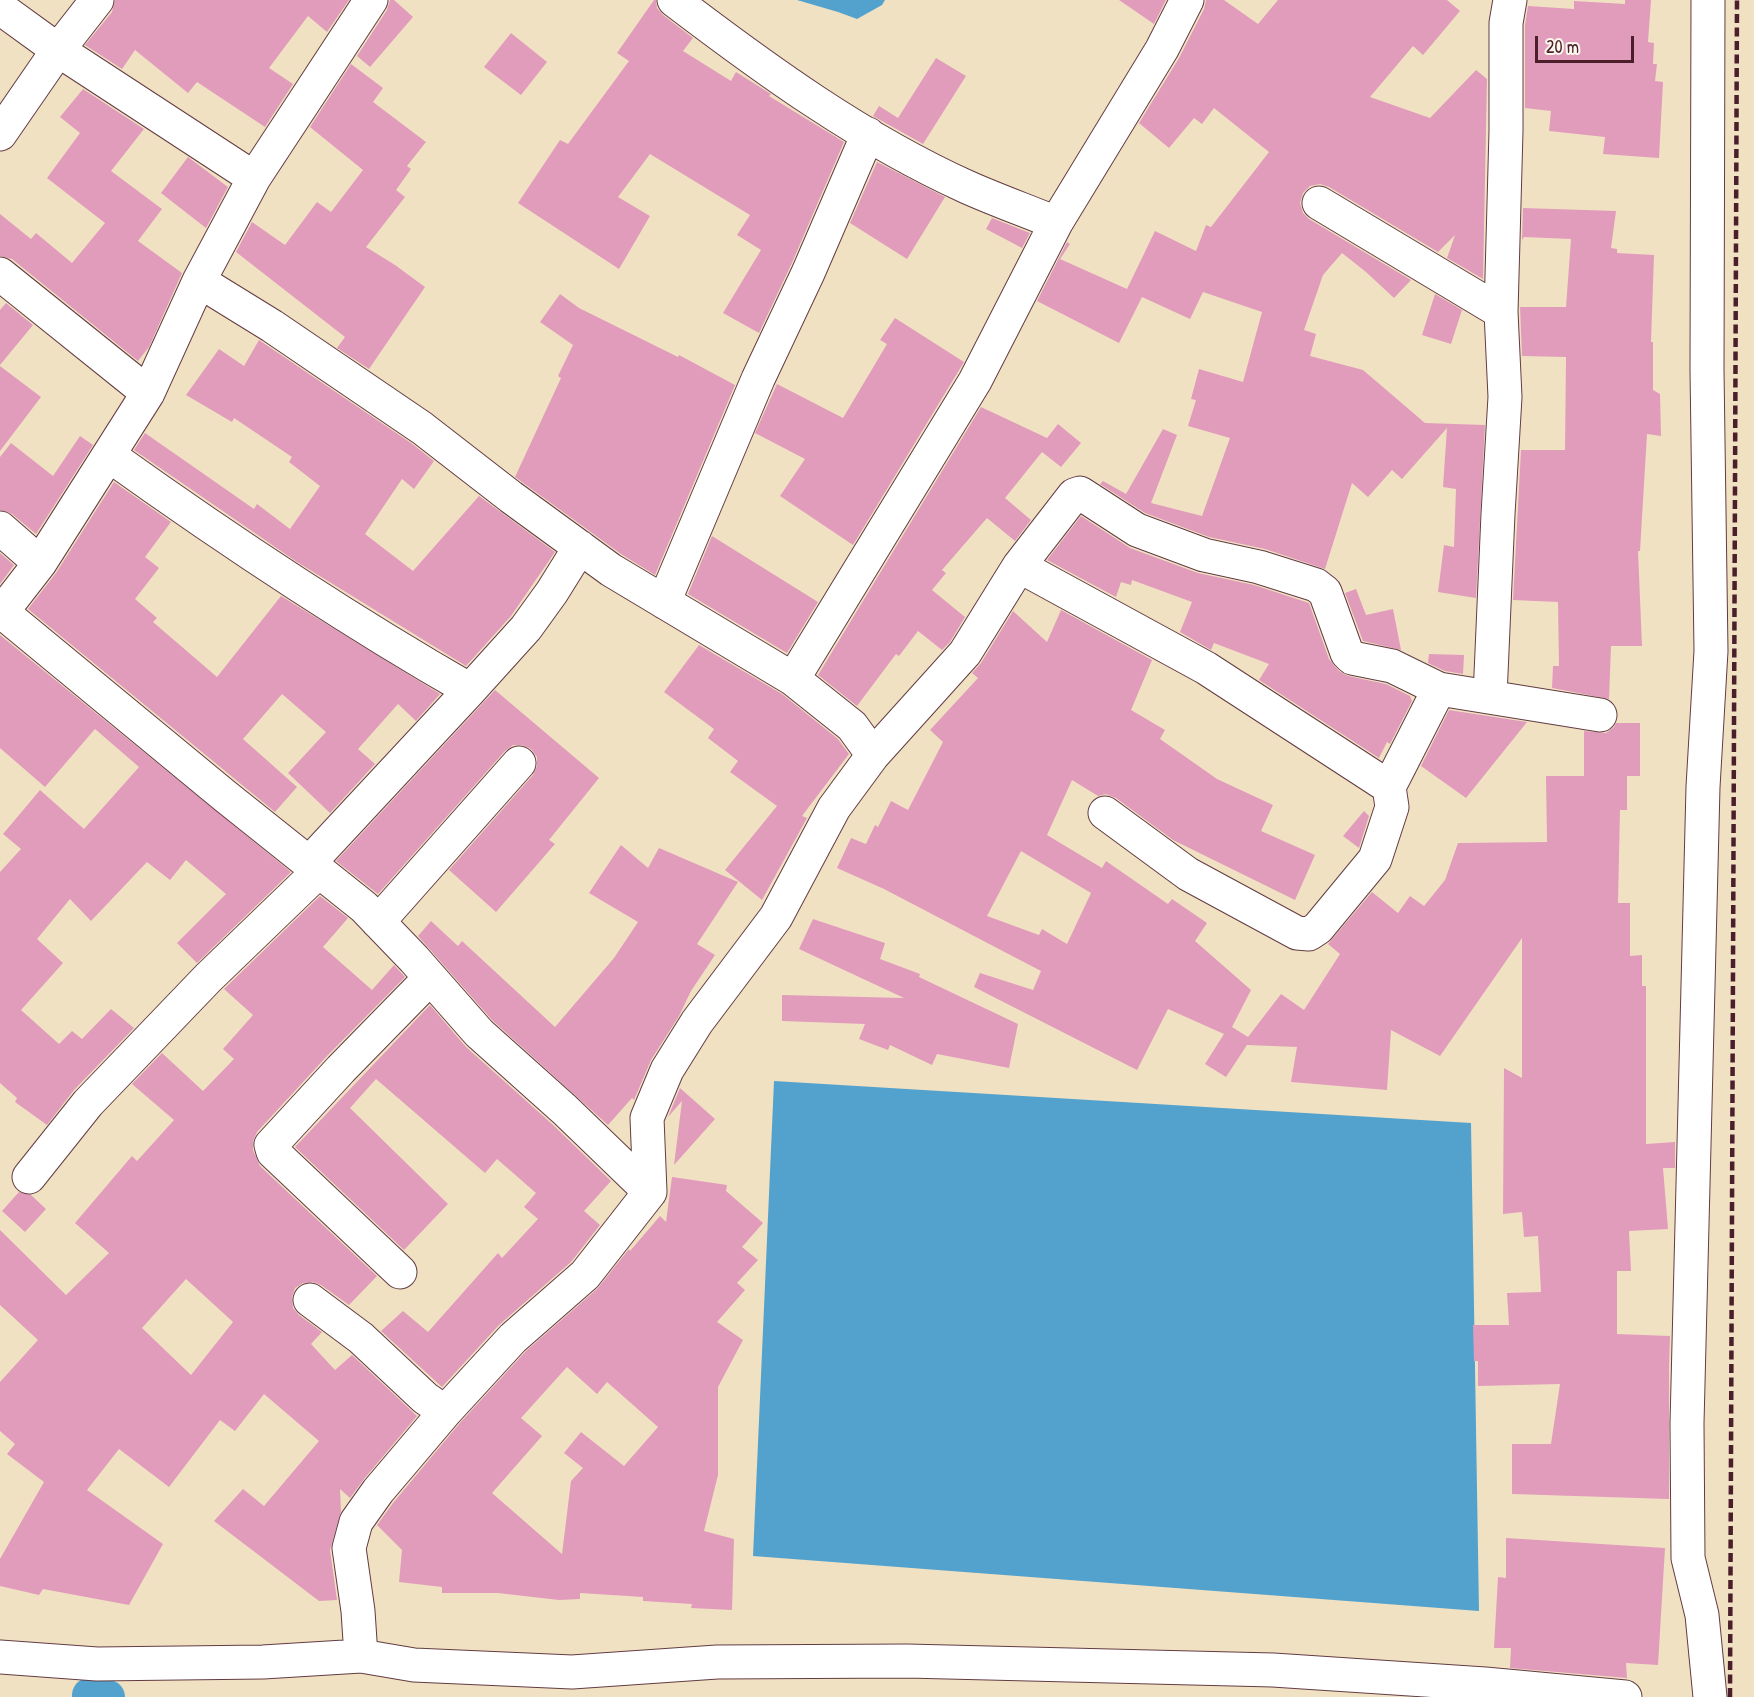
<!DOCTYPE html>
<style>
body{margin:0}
#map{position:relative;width:1754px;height:1697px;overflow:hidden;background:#f1e1c3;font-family:"Patrick Hand",sans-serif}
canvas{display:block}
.scale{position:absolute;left:1535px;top:36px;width:99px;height:27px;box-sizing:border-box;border:3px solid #4a1f2b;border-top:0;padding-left:8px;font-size:18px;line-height:21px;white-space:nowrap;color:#4a1f2b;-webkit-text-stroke:4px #fbf7ec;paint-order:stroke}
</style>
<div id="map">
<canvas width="1754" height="1697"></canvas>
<div class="scale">20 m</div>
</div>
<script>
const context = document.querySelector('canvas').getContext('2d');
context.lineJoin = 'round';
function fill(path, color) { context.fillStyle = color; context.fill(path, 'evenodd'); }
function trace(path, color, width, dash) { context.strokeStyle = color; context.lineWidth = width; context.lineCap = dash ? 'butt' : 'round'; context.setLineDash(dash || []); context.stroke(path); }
const water = new Path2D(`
 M 797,0 L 885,0 L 882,5 L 857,19 L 838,12 Z
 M 774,1081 L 1471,1123 L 1479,1611 L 753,1556 Z`);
const canal = new Path2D(`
 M 89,1695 L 108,1697`);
const building = new Path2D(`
 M 115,0 L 349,0 L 327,32 L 308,16 L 269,68 L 293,84 L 265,127 L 197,82 L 188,93 L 135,50 L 122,69 L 85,45 L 112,12 Z
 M 390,0 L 394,0 L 413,17 L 370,67 L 357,56 L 387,10 Z
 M 654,0 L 656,0 L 657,8 L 663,15 L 693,38 L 683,51 L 731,81 L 736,72 L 771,94 L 769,96 L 844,142 L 791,265 L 759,333 L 723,313 L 761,250 L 737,235 L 750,215 L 650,154 L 618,197 L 650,216 L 619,269 L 518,203 L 560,140 L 568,144 L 629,61 L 617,53 Z
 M 1119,0 L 1166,0 L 1154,24 Z
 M 1206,0 L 1224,0 L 1258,24 L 1278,0 L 1447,0 L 1460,11 L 1423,55 L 1413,46 L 1370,97 L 1430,118 L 1476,70 L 1487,79 L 1483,279 L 1447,258 L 1455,235 L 1438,252 L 1329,187 L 1320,184 L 1310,186 L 1303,193 L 1300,203 L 1303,213 L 1309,219 L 1411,280 L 1394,298 L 1366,272 L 1342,253 L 1323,275 L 1304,330 L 1316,334 L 1310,356 L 1363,370 L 1425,423 L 1485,425 L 1476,598 L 1438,592 L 1444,545 L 1454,547 L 1456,489 L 1443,487 L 1447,428 L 1402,479 L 1392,470 L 1368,497 L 1352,483 L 1325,569 L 1265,549 L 1209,537 L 1145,513 L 1100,484 L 1103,481 L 1126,494 L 1163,429 L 1177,435 L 1151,503 L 1202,516 L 1230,438 L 1188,426 L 1196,400 L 1191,399 L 1199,369 L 1243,382 L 1262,312 L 1203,292 L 1190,319 L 1142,297 L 1119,343 L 1037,301 L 1067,242 L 1070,244 L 1060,259 L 1127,289 L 1155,231 L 1196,251 L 1206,225 L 1211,227 L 1269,152 L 1214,108 L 1202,124 L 1194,118 L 1169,148 L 1139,123 L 1179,58 L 1204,9 Z
 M 1625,0 L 1651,0 L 1648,42 L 1654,43 L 1653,64 L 1657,64 L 1655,81 L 1663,82 L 1659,158 L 1603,154 L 1605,137 L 1549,131 L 1551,111 L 1525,108 L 1525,25 L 1528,6 L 1574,9 L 1574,1 L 1625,4 Z
 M 511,33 L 547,62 L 521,95 L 484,67 Z
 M 936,58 L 966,76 L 923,144 L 873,116 L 879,106 L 898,118 Z
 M 351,64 L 383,88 L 373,102 L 426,142 L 407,166 L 411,169 L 396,190 L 405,197 L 366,247 L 395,265 L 425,287 L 369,369 L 337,348 L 345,337 L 236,252 L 252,222 L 285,245 L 317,202 L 331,212 L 363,170 L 310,127 Z
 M 83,89 L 144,129 L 111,171 L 162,209 L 138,241 L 182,273 L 149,347 L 138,361 L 12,259 L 0,256 L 0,214 L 31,239 L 36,233 L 72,263 L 105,223 L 47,178 L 80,133 L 60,117 Z
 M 188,157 L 228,187 L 206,228 L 161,193 Z
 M 877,162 L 945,197 L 907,259 L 850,223 Z
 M 1523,208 L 1616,211 L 1611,248 L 1617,249 L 1617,253 L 1654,255 L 1651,342 L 1653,342 L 1653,390 L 1660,394 L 1661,436 L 1647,434 L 1640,551 L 1638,551 L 1642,646 L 1611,646 L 1609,699 L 1552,688 L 1553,666 L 1559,666 L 1558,602 L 1513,600 L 1521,450 L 1565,450 L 1566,357 L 1522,356 L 1520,307 L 1566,307 L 1571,239 L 1524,237 L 1522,240 Z
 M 992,218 L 1030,233 L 1022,248 L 986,229 Z
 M 560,294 L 579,308 L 678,357 L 679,355 L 735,385 L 655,575 L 621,554 L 515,477 L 561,378 L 558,376 L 573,345 L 540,322 Z
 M 1435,294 L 1462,310 L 1451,344 L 1422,335 Z
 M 6,303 L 33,325 L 0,365 L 0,310 Z
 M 895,318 L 964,362 L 853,545 L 780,496 L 805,459 L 755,433 L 777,384 L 843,418 L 887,344 L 880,340 Z
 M 259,340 L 411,443 L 434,461 L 414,489 L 402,479 L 365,534 L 413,571 L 479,496 L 555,552 L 511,616 L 466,666 L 297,562 L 134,450 L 145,433 L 254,509 L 257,504 L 290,529 L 320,486 L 289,462 L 292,457 L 234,418 L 232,422 L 186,395 L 219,349 L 244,366 Z
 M 0,366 L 41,397 L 0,451 Z
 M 981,407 L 1047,438 L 1058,424 L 1081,443 L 1061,467 L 1042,452 L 1005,498 L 1031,520 L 1015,541 L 987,518 L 942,570 L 946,573 L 932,590 L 965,617 L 950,642 L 942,650 L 918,631 L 899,656 L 896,654 L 857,706 L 818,675 Z
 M 80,436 L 93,445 L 36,534 L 12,514 L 0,510 L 0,457 L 11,443 L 53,476 Z
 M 114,482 L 171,522 L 145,557 L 159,568 L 135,599 L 157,618 L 153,622 L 217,677 L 281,596 L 440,694 L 416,721 L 398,704 L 358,749 L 375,764 L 330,813 L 288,773 L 326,732 L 282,694 L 243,739 L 297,787 L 275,812 L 28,609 L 56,573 Z
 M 1081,516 L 1130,548 L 1198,573 L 1254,585 L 1309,603 L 1329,659 L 1339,671 L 1348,676 L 1386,684 L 1410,696 L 1412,701 L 1390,744 L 1387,742 L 1379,758 L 1259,680 L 1269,664 L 1214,643 L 1211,650 L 1180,632 L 1192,602 L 1132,580 L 1131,585 L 1121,582 L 1116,597 L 1047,560 Z
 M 712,536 L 818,602 L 787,653 L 688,594 Z
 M 0,553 L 14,565 L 0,584 Z
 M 1356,589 L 1366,615 L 1393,609 L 1401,650 L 1363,641 L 1345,593 Z
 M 1061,610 L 1152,660 L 1131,710 L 1165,730 L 1160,739 L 1217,779 L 1273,805 L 1261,831 L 1315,855 L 1295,900 L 1173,840 L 1116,798 L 1106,794 L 1098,796 L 1072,780 L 1047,835 L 1102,868 L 1106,861 L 1168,904 L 1172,899 L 1207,923 L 1195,941 L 1251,990 L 1232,1027 L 1248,1037 L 1281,994 L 1304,1010 L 1340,954 L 1328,944 L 1372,892 L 1398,913 L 1410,896 L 1424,906 L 1445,880 L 1458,843 L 1547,842 L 1546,776 L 1584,776 L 1584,731 L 1606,733 L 1614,727 L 1616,723 L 1640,723 L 1640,776 L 1627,776 L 1627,810 L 1620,810 L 1618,903 L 1630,903 L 1630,956 L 1642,955 L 1642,986 L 1646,986 L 1646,1144 L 1675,1142 L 1675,1168 L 1663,1168 L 1668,1229 L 1629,1231 L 1631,1271 L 1617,1271 L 1617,1334 L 1670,1336 L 1669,1368 L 1669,1499 L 1512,1494 L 1512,1444 L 1551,1444 L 1560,1384 L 1478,1386 L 1478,1361 L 1474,1361 L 1473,1325 L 1509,1325 L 1507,1293 L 1541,1292 L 1538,1236 L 1524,1237 L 1522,1212 L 1503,1214 L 1504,1068 L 1522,1078 L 1522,938 L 1440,1056 L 1391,1030 L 1387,1090 L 1291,1082 L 1297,1047 L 1247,1045 L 1226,1077 L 1205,1064 L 1224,1034 L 1168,1009 L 1137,1070 L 974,987 L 980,973 L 1033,990 L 1041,971 L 884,889 L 837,868 L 851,838 L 866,844 L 875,825 L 878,827 L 891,801 L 908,810 L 943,742 L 930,730 L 978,678 L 972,673 L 981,663 L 1013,611 L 1047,642 ZM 1021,851 L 1091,893 L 1067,944 L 1042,929 L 1039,935 L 987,916 Z
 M 0,635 L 291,872 L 197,963 L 177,943 L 226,894 L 186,860 L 170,880 L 147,862 L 91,921 L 70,899 L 37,939 L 63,963 L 21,1010 L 59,1044 L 72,1031 L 82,1039 L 111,1009 L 134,1028 L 74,1090 L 47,1125 L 15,1102 L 17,1098 L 0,1083 L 0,872 L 21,849 L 3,834 L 40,790 L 84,829 L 139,767 L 95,729 L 45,787 L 0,748 Z
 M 699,645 L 782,694 L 838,739 L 849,754 L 802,816 L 807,818 L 762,900 L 725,870 L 777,806 L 730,772 L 738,761 L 708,738 L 714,729 L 664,692 Z
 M 1429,654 L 1464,655 L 1463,674 L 1445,671 L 1428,663 Z
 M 495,690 L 599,778 L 549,840 L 555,844 L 496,912 L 449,870 L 533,775 L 537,766 L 537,757 L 531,749 L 522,745 L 513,745 L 505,751 L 378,894 L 336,861 Z
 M 1449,710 L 1527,722 L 1466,798 L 1421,766 Z
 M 1364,811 L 1369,816 L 1359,848 L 1343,836 Z
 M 621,845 L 648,868 L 659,848 L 738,882 L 697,944 L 715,955 L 691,991 L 679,1016 L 651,1060 L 634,1100 L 632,1098 L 608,1125 L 492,1020 L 418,936 L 431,921 L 458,946 L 462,941 L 555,1027 L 614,958 L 638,922 L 589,893 Z
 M 320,896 L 348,918 L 323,947 L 372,990 L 394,965 L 405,977 L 327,1056 L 257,1132 L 253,1141 L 253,1150 L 260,1166 L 377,1276 L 349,1305 L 321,1285 L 313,1282 L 303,1283 L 295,1288 L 292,1297 L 293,1308 L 299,1315 L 322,1332 L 311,1344 L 335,1370 L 352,1355 L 417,1416 L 364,1479 L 350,1498 L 340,1489 L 341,1511 L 330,1550 L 337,1600 L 319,1601 L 214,1521 L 243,1489 L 264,1506 L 319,1441 L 264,1394 L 235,1431 L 220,1420 L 169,1487 L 119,1449 L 87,1490 L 163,1544 L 129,1605 L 43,1589 L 39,1595 L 0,1586 L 0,1559 L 44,1482 L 7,1454 L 15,1444 L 0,1431 L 0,1382 L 38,1340 L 0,1305 L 0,1230 L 66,1295 L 109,1253 L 75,1223 L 132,1156 L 137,1161 L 174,1120 L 132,1084 L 162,1053 L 203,1091 L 234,1059 L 223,1049 L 253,1015 L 224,989 ZM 186,1279 L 233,1322 L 191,1375 L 142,1328 Z
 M 813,919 L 885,943 L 880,959 L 920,974 L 919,977 L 1018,1024 L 1009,1068 L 937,1054 L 932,1065 L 890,1045 L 888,1050 L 859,1039 L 865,1024 L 782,1021 L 782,995 L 904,998 L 799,949 Z
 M 430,1005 L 466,1047 L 552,1124 L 611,1181 L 584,1211 L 600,1225 L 571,1262 L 499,1325 L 442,1387 L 381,1331 L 403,1311 L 428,1332 L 498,1253 L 502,1258 L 538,1219 L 524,1207 L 536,1193 L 497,1159 L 485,1173 L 376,1079 L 350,1108 L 448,1204 L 404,1250 L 295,1147 Z
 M 680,1088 L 715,1119 L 674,1165 L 682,1101 L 668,1117 Z
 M 672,1177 L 727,1185 L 726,1191 L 763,1223 L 742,1247 L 758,1260 L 737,1283 L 745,1290 L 717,1322 L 743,1340 L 718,1387 L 718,1475 L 704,1531 L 734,1539 L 732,1610 L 691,1608 L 692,1604 L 643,1601 L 643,1597 L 580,1593 L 580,1599 L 559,1600 L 498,1593 L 442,1593 L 442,1587 L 399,1582 L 402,1550 L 377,1525 L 393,1503 L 459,1424 L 526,1351 L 597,1289 L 629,1249 L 630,1251 L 660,1216 L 666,1222 ZM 567,1367 L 597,1394 L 607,1382 L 658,1427 L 624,1466 L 581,1432 L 564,1453 L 583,1468 L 571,1481 L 562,1554 L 492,1493 L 542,1436 L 521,1418 Z
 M 19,1192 L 31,1195 L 46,1209 L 25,1232 L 2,1211 Z
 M 1506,1538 L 1665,1548 L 1658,1665 L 1626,1663 L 1627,1678 L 1510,1668 L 1511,1648 L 1494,1648 L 1498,1577 L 1506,1578 Z`);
const minor = new Path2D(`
 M 371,0 L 254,178 L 199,281 L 148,393 L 40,563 L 2,612 L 225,796 L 364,907 L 414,959 L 479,1033 L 565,1110 L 650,1192
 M 674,0 C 766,70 861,139 967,187 C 996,200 1027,211 1056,223 L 975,381 L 793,679
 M 0,8 L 58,50 L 254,178
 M 0,134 L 58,50 L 97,0
 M 1319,203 L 1501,312 L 1505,397 L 1498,514 L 1490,697
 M 1056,223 L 1162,49 L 1187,0
 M 0,274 L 148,393
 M 199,281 L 272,326 L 422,428 L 511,497 L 611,570 L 793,679 L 852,726 L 873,755
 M 1501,312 L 1506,131 L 1506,23 L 1510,0
 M 110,456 C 226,539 346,619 470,690 L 309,863
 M 0,528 L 40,563
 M 1019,566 L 1206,668 L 1389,787
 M 664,602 L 758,379 L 808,273 L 868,134
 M 470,690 L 526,628 L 552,592 L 580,547
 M 1105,813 L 1188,874 L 1297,933 L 1309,934 L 1318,928 L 1375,859 L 1392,807 L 1389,787 L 1439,689
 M 378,922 L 519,763
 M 29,1177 L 88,1103 L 208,978 L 319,871
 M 400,1272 L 273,1152 L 271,1145 L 341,1069 L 430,978
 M 310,1300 L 361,1338 L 425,1398 L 445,1412
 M 361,1656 L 358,1611 L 349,1548 L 356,1522 L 378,1491 L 445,1412 L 513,1338 L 585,1275 L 650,1192 L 647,1118 L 667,1070 L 697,1022 L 776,917 L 834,808 L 873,755 L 965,653 L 1019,566 L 1074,495 L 1080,493 L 1137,530 L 1204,555 L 1259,567 L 1316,585 L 1325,592 L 1347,653 L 1352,658 L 1392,666 L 1439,689 L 1600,715
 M 0,1657 L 97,1664 L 263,1662 L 361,1656 L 414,1665 L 572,1672 L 717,1662 L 907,1661 L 1273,1670 L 1485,1684 L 1625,1697`);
const tertiary = new Path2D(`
 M 1708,0 L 1707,370 L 1711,651 L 1703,787 L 1687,1423 L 1688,1558 L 1702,1615 L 1710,1697`);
const rail = new Path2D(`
 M 1730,1697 L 1737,0`);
fill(water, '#53a2cd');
trace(canal, '#53a2cd', 34);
fill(building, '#e19cbc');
trace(minor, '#633c42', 35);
trace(tertiary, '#633c42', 35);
trace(minor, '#fff', 33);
trace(tertiary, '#fff', 33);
trace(rail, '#4a1f2b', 4.5, [9, 4.5]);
</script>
